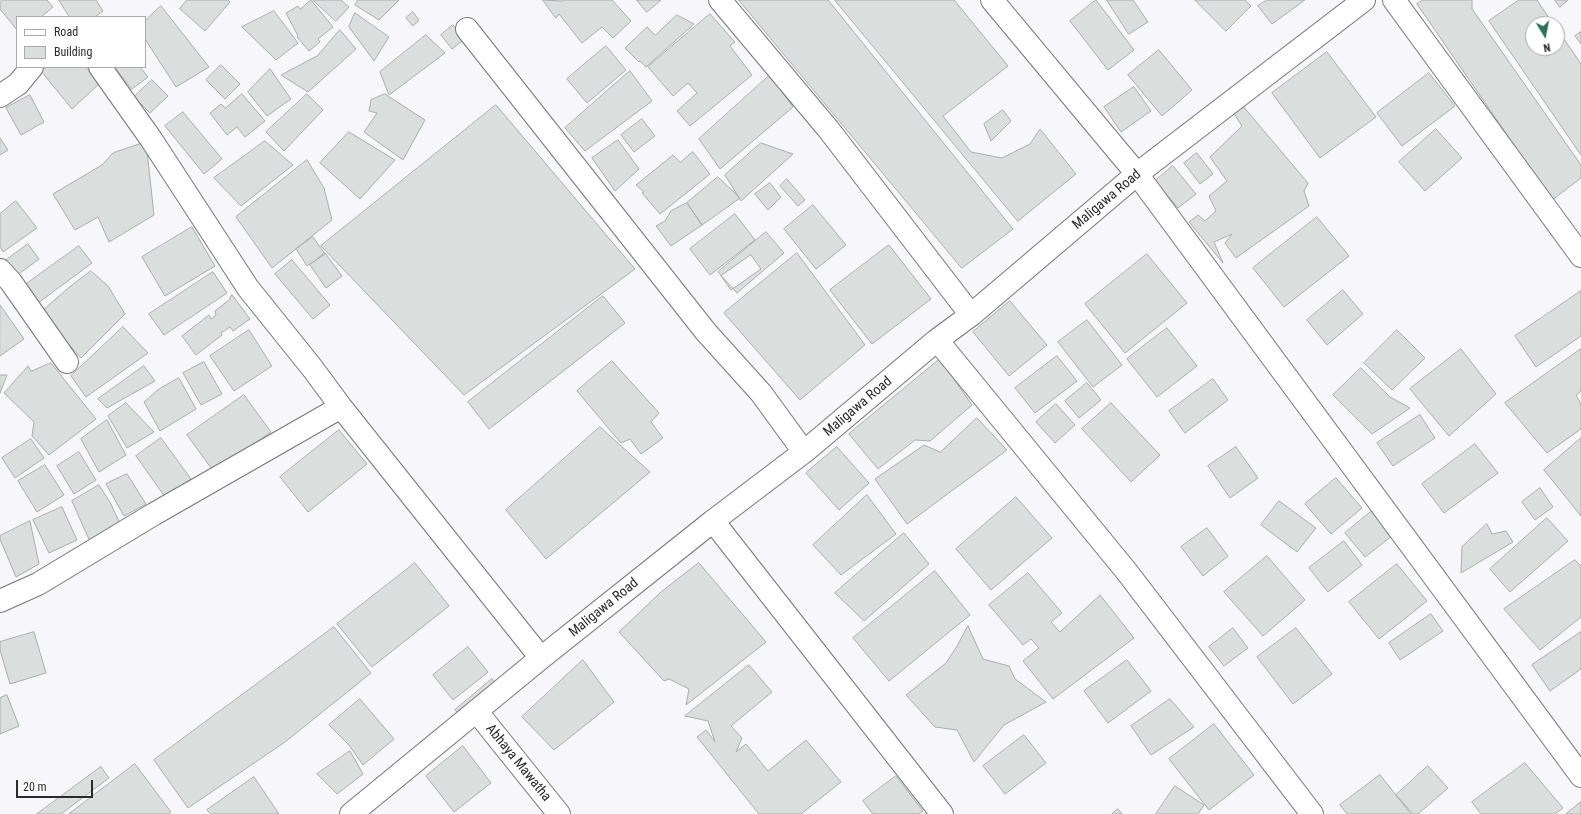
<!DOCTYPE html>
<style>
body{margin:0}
#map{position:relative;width:1581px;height:814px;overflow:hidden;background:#f7f6fa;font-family:"Roboto Condensed",sans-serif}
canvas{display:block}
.legend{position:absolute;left:16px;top:16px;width:130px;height:52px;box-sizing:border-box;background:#fff;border:1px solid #aaa;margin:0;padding:5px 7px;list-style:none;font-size:12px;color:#2a2a2b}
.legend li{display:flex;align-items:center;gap:8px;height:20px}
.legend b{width:20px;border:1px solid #aaa}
.north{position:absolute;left:1525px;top:16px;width:40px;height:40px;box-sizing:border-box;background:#fff;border:1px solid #aaa;border-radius:50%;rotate:170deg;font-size:11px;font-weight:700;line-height:16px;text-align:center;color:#2a2a2b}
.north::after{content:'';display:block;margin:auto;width:14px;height:18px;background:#316e59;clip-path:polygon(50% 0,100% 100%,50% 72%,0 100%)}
.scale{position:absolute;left:16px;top:780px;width:77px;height:18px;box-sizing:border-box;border:2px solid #2a2a2b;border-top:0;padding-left:5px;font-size:12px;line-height:14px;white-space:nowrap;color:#2a2a2b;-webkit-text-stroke:3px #fff;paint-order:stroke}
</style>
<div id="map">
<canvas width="1581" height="814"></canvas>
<ul class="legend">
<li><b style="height:5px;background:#fff"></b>Road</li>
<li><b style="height:11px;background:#dadfdd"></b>Building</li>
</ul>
<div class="north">N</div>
<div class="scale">20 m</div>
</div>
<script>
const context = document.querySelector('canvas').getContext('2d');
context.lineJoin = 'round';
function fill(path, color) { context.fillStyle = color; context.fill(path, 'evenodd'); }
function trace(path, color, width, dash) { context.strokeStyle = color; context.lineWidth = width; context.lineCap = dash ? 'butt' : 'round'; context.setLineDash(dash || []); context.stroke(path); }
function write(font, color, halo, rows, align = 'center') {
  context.font = font + ' "Roboto Condensed",sans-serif'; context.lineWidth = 3.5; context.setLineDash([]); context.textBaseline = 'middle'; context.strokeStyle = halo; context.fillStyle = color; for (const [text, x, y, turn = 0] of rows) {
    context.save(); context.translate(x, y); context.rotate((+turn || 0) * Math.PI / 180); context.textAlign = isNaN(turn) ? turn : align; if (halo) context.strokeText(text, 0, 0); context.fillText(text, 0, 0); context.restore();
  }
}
const building = new Path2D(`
 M 2,0 L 47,0 L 53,7 L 41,17 L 17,17 L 17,30 L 0,9 L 0,2 Z
 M 59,0 L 96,0 L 103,11 L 95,17 L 70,17 Z
 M 187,0 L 228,0 L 230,2 L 205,31 L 180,9 Z
 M 311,0 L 333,27 L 318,39 L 320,42 L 309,51 L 297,37 L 298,36 L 286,13 L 298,6 L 300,9 Z
 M 313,0 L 341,0 L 349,7 L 336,21 Z
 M 358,0 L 399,0 L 379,20 L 355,5 Z
 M 543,0 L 562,1 L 564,0 L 612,0 L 631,21 L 613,38 L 602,27 L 582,43 L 559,14 L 556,18 Z
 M 637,0 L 661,0 L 647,12 Z
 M 739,0 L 828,0 L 1013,229 L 962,268 Z
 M 835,0 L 954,0 L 1008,66 L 943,116 L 971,152 L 1002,158 L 1030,144 L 1040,129 L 1076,174 L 1018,221 Z
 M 1096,0 L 1134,50 L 1108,70 L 1070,21 Z
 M 1107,0 L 1133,0 L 1148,22 L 1129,34 Z
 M 1195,0 L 1245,0 L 1251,6 L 1226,31 Z
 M 1267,0 L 1305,0 L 1272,24 L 1258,6 Z
 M 1423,0 L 1472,0 L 1472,9 L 1581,165 L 1581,178 L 1552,200 L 1417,4 Z
 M 1519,0 L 1537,0 L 1553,24 L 1533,24 L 1533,48 L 1557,48 L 1557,29 L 1581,64 L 1581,155 L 1489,21 Z
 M 1555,0 L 1568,0 L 1560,7 Z
 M 161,6 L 209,67 L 176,87 L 145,39 L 145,21 Z
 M 274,11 L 298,43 L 276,60 L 242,27 Z
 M 413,12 L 419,20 L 413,26 L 406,18 Z
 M 355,13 L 389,37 L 374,61 L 349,27 Z
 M 710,14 L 735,42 L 730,46 L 752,75 L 690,126 L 677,111 L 697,93 L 688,83 L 673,96 L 648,67 Z
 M 677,15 L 694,24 L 646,67 L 640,61 L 639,62 L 625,48 L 647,27 L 655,35 Z
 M 453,25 L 465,39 L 452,49 L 441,35 Z
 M 340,30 L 356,49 L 308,92 L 281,75 L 317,56 Z
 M 1581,32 L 1581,44 L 1575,36 Z
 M 426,35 L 445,53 L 389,95 L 380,72 Z
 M 606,46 L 626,70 L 587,103 L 567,79 Z
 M 1159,50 L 1192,90 L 1162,116 L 1128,75 Z
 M 1327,52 L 1376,117 L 1320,158 L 1272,93 Z
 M 221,65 L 240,84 L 225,99 L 206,80 Z
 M 47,67 L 85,67 L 101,82 L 72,109 L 41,71 Z
 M 115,67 L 140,67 L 148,77 L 132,89 Z
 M 270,69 L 291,99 L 267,116 L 248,92 Z
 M 630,71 L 652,101 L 585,151 L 565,128 Z
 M 1429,73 L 1455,106 L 1402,146 L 1377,113 Z
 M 770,75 L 793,107 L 720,169 L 699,139 Z
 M 152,80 L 168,96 L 150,113 L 134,97 Z
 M 1134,87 L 1151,111 L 1121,132 L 1104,107 Z
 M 242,94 L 265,121 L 245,137 L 237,127 L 227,135 L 210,113 L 221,104 L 225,108 Z
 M 307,94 L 323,110 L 284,151 L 266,132 Z
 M 385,94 L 425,120 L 403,160 L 364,132 L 377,113 L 369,111 L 371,100 Z
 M 30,95 L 44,122 L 21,135 L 6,108 Z
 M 496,105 L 635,269 L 464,395 L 321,246 Z
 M 1242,105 L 1308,183 L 1304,191 L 1309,206 L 1236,258 L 1225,243 L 1232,234 L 1214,242 L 1223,263 L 1189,222 L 1198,215 L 1205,221 L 1216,211 L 1209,196 L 1227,181 L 1210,157 L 1242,126 L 1233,112 Z
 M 1003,110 L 1011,121 L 991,141 L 984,124 Z
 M 183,112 L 222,159 L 204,174 L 165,126 Z
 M 642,119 L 655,136 L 634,152 L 621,135 Z
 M 1436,129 L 1462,158 L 1425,191 L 1399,162 Z
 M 349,132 L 395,160 L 360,199 L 320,163 Z
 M 0,138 L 8,150 L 0,155 Z
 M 618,140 L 639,169 L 615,191 L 592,158 Z
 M 265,141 L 293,165 L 241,206 L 214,178 Z
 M 146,142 L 154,215 L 109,242 L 98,217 L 75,230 L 53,194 L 102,165 L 113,153 Z
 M 761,143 L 793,154 L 741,201 L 725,175 Z
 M 693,152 L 710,174 L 660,214 L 642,193 L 644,192 L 636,185 L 673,155 L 680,162 Z
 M 1197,153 L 1213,174 L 1200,184 L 1184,163 Z
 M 307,160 L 324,188 L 332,220 L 272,268 L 236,217 Z
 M 1173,166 L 1196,194 L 1178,208 L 1155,181 Z
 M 718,177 L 740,198 L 702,225 L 687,203 Z
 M 787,179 L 805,200 L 798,206 L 780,186 Z
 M 770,183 L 781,197 L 768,210 L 755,194 Z
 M 16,201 L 37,228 L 3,252 L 0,247 L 0,214 Z
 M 687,203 L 702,225 L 671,246 L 656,226 L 665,221 L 671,211 Z
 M 813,205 L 846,245 L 816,269 L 784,229 Z
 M 735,214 L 755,240 L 710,275 L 690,249 Z
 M 1317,217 L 1349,256 L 1284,307 L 1253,268 Z
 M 192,227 L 215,266 L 165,296 L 142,257 Z
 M 766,232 L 784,253 L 737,293 L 718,272 Z
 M 313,237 L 325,254 L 307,266 L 296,249 Z
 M 28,244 L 39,259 L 16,276 L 5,261 Z
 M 889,245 L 931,299 L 872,344 L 830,290 Z
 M 79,246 L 92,263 L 38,303 L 25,285 Z
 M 325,253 L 342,276 L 326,288 L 310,265 Z
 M 797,253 L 865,345 L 800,400 L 724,313 Z
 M 1147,254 L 1187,303 L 1125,353 L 1085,304 Z
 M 751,255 L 761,269 L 731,290 L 721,276 Z
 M 292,260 L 330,305 L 313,319 L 275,274 Z
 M 91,271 L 108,286 L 125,314 L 81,358 L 40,313 L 67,289 Z
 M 213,272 L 227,293 L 164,335 L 149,314 Z
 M 1343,290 L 1363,314 L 1327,345 L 1307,320 Z
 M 1581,291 L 1581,336 L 1536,367 L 1515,336 Z
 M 232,295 L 250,319 L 233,331 L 230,327 L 221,333 L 222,335 L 196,355 L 182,336 L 209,315 L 211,319 L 216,315 L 215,311 L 229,300 Z
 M 603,296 L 625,323 L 489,429 L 468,402 Z
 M 1010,301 L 1047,345 L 1009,376 L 973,332 Z
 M 0,305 L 24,339 L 0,356 Z
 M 1087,320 L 1122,365 L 1093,387 L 1058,342 Z
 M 123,327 L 148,353 L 86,397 L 71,376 Z
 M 1167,328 L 1197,366 L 1157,397 L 1127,359 Z
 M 249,330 L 272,366 L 234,391 L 210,356 Z
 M 1397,330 L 1425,358 L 1392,390 L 1364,363 Z
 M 1461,349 L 1496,394 L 1449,436 L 1410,389 Z
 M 1581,349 L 1581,391 L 1576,395 L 1581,404 L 1581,429 L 1547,453 L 1505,403 Z
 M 1057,356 L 1077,381 L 1035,413 L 1015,388 Z
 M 940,359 L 972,405 L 930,441 L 915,440 L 878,469 L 849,434 Z
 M 612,361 L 659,413 L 651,422 L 663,438 L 641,454 L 630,439 L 621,443 L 577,391 Z
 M 204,362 L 222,394 L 201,405 L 183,373 Z
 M 51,363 L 96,419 L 49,455 L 32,436 L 34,422 L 4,393 L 28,366 L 31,371 Z
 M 144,366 L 155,381 L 107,408 L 98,399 Z
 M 1361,368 L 1390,397 L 1410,408 L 1372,434 L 1333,395 Z
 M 0,375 L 7,375 L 0,393 Z
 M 179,378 L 196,409 L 160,431 L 144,402 L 159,389 Z
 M 1213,379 L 1228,400 L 1185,433 L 1169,411 Z
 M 1087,383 L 1101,400 L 1079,418 L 1065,401 Z
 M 244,395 L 271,432 L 214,472 L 187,435 Z
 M 126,403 L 154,432 L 127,448 L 108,416 Z
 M 1111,403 L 1160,455 L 1131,482 L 1082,429 Z
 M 1056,404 L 1075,425 L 1055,443 L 1036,422 Z
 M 1420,415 L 1435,438 L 1393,466 L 1377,443 Z
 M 977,418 L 1007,450 L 907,524 L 875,479 L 924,445 L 940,452 Z
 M 107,420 L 126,455 L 99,472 L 81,439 Z
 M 600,427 L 650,472 L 546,559 L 506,510 Z
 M 339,430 L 367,464 L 308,512 L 280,477 Z
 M 161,438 L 191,479 L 165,497 L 136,456 Z
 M 1581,438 L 1581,516 L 1544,470 Z
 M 31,439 L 44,458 L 15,478 L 2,458 Z
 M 1475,444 L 1498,473 L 1444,513 L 1422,484 Z
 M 837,447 L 869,483 L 839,510 L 806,473 Z
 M 1236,447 L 1258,478 L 1230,498 L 1208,466 Z
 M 79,452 L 96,480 L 74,494 L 57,466 Z
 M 45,465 L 64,495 L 37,512 L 18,481 Z
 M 127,474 L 146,504 L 124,516 L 106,484 Z
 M 1336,478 L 1362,508 L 1331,534 L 1305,504 Z
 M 99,485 L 111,504 L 122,528 L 91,544 L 72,501 Z
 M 1540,488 L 1553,507 L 1535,520 L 1522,502 Z
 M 867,495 L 896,534 L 841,575 L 813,545 Z
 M 1016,497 L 1052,538 L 991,590 L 956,549 Z
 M 1279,501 L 1316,528 L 1297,552 L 1261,525 Z
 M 62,507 L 77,540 L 49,553 L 33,520 Z
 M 1372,511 L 1392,536 L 1365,557 L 1345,533 Z
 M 1547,518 L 1568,541 L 1510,592 L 1490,569 Z
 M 30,521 L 39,564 L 16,577 L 0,539 L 0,536 Z
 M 1487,524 L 1492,534 L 1506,531 L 1513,542 L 1461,573 L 1462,547 Z
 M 1207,528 L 1228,556 L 1203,576 L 1181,547 Z
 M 904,533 L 929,564 L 864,621 L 835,593 Z
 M 1344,541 L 1362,565 L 1328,592 L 1309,568 Z
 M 1267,556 L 1305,600 L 1263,636 L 1224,592 Z
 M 1575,560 L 1581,566 L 1581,617 L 1540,650 L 1504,609 Z
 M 415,563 L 449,606 L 372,667 L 337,624 Z
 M 699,563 L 766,642 L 686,705 L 689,689 L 669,679 L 664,681 L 619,632 L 661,592 Z
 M 1397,564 L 1427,601 L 1379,639 L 1349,602 Z
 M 935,571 L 970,615 L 889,681 L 853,638 Z
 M 1028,573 L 1062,613 L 1051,622 L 1060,632 L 1100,595 L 1134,638 L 1053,699 L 1023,661 L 1039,648 L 1031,639 L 1023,645 L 989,605 Z
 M 1431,614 L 1443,631 L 1400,660 L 1389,643 Z
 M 968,626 L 983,659 L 1009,666 L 1015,679 L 1046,702 L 1004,725 L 974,762 L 957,730 L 935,727 L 906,695 L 946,663 L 957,646 Z
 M 334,627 L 371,673 L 285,742 L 188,808 L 154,760 Z
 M 1233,628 L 1248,648 L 1224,666 L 1209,647 Z
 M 1296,628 L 1332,674 L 1293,704 L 1257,657 Z
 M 34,632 L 46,673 L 10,684 L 0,650 L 0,642 Z
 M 1581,632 L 1581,669 L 1550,691 L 1532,665 Z
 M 468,647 L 488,672 L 453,700 L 433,675 Z
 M 583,660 L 614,702 L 554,750 L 522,717 Z
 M 1127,660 L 1151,691 L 1108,723 L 1084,691 Z
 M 749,665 L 772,692 L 731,726 L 742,738 L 736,752 L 746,744 L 768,771 L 806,740 L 841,782 L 801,814 L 759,814 L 697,737 L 706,730 L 715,742 L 708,721 L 685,716 Z
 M 492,679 L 501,691 L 464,720 L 455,710 Z
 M 7,695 L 19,726 L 0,734 L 0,698 Z
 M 360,699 L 394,739 L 363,765 L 349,745 L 329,725 Z
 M 1170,699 L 1194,727 L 1151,755 L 1131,726 Z
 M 1214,724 L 1254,775 L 1209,810 L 1169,759 Z
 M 1024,735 L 1046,763 L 1005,794 L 983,766 Z
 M 463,746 L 491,783 L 454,812 L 426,776 Z
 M 350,751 L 363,774 L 337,794 L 317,774 Z
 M 1525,763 L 1563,808 L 1555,814 L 1481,814 L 1472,802 Z
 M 135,764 L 171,812 L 169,814 L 69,814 Z
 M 1428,766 L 1448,788 L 1418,814 L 1413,814 L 1396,795 Z
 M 101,767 L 109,778 L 61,814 L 37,814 Z
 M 1380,775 L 1411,814 L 1347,814 L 1340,805 Z
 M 896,776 L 923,811 L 918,814 L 873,814 L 863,801 Z
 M 254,777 L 279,814 L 211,814 L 207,810 Z
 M 1175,786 L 1204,805 L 1198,814 L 1156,814 Z
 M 1581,802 L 1581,814 L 1566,814 Z
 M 1118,809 L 1122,814 L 1112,814 Z`);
const minor = new Path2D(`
 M 720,0 L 829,130 L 971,315
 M 992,0 L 1137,174 L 1581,776
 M 1394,0 L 1581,256
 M 467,29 L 706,332 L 761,393 L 804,452
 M 100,67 L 151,139 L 248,288 L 313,369 L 341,407 L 541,658
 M 0,96 L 18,84 L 32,67
 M 0,270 L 11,282 L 67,362
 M 937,340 L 1127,572 L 1312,814
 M 713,521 L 942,814
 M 0,601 L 38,584 L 154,514 L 341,407
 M 477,712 L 559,814
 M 351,814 L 541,658 L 713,521 L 804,452 L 937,340 L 971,315 L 1137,174 L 1364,0`);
const streetNames = [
 ["Maligawa Road",1107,200,-40],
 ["Maligawa Road",858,407,-40],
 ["Maligawa Road",604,608,-39],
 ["Abhaya Mawatha",518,763,51]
];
fill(building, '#dadfdd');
trace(building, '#a8adaa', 1);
trace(minor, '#777579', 24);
trace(minor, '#fff', 22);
write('14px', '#2a2a2b', '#fff', streetNames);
</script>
